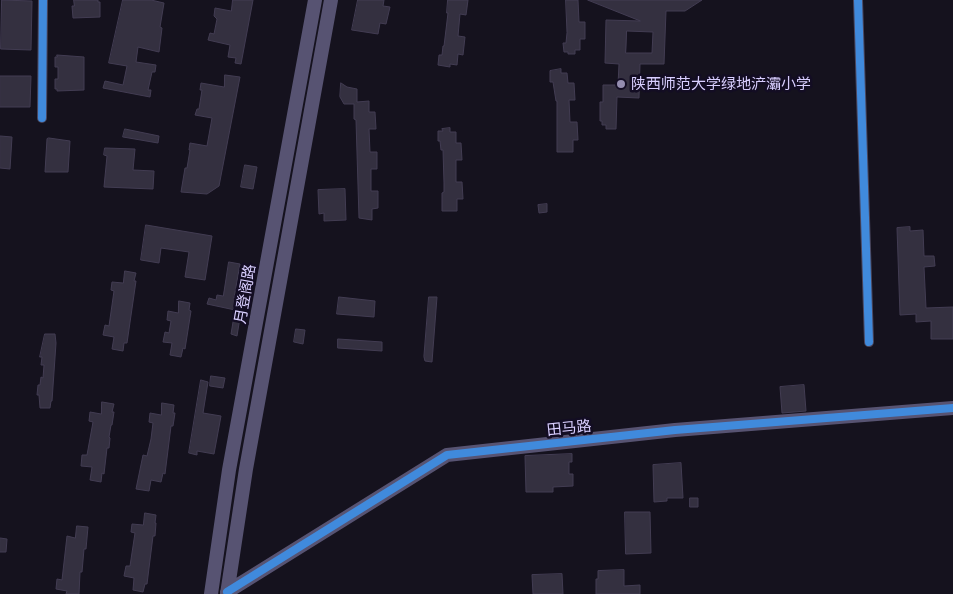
<!DOCTYPE html>
<meta charset="utf-8">
<style>
body{margin:0}
canvas{display:block;background:#15121e}
</style>
<canvas width="953" height="594"></canvas>
<script>
const context = document.querySelector('canvas').getContext('2d');
context.lineJoin = 'round';
function fill(path, color) { context.fillStyle = color; context.fill(path, 'evenodd'); }
function trace(path, color, width, dash) { context.strokeStyle = color; context.lineWidth = width; context.lineCap = dash ? 'butt' : 'round'; context.setLineDash(dash || []); context.stroke(path); }
function write(font, color, halo, rows, align = 'center') {
  context.font = font + ' Ubuntu,"Noto Sans SC",sans-serif'; context.lineWidth = 5; context.setLineDash([]); context.textBaseline = 'middle'; context.strokeStyle = halo; context.fillStyle = color; for (const [text, x, y, turn = 0] of rows) {
    context.save(); context.translate(x, y); context.rotate((+turn || 0) * Math.PI / 180); context.textAlign = isNaN(turn) ? turn : align; if (halo) context.strokeText(text, 0, 0); context.fillText(text, 0, 0); context.restore();
  }
}
const building = new Path2D(`
 M 2,0 L 32,1 L 31,50 L 1,49 Z
 M 74,0 L 98,0 L 98,2 L 100,2 L 100,17 L 73,18 L 72,6 L 74,6 Z
 M 123,0 L 151,0 L 164,3 L 160,27 L 162,28 L 159,52 L 138,47 L 136,62 L 156,65 L 155,72 L 152,72 L 148,90 L 151,90 L 150,97 L 103,88 L 105,81 L 123,85 L 127,66 L 109,63 Z
 M 233,0 L 253,0 L 241,64 L 235,63 L 236,58 L 228,57 L 230,45 L 208,40 L 210,33 L 214,34 L 217,19 L 214,16 L 215,8 L 231,11 Z
 M 358,0 L 384,0 L 383,6 L 390,7 L 386,24 L 380,23 L 378,34 L 352,30 Z
 M 448,0 L 468,0 L 466,15 L 460,14 L 458,36 L 465,37 L 463,55 L 458,54 L 457,65 L 450,64 L 450,67 L 438,65 L 439,55 L 442,55 L 443,46 L 444,46 L 448,13 L 447,13 Z
 M 566,0 L 578,0 L 579,22 L 585,22 L 585,39 L 580,39 L 580,50 L 575,50 L 575,54 L 568,54 L 568,52 L 564,52 L 563,43 L 566,43 L 567,33 Z
 M 588,0 L 702,0 L 685,11 L 666,11 L 664,64 L 640,64 L 639,98 L 617,97 L 616,129 L 606,129 L 606,125 L 602,125 L 602,121 L 600,121 L 600,102 L 603,102 L 603,85 L 618,85 L 619,64 L 605,63 L 606,20 L 640,21 ZM 627,31 L 653,32 L 652,53 L 626,53 Z
 M 57,55 L 84,57 L 84,90 L 57,91 L 57,89 L 55,89 L 55,79 L 58,79 L 58,67 L 55,67 L 55,57 L 57,57 Z
 M 561,69 L 561,73 L 567,73 L 568,83 L 574,83 L 575,100 L 569,100 L 570,122 L 577,122 L 578,140 L 573,140 L 573,152 L 557,152 L 557,101 L 556,101 L 553,82 L 550,82 L 550,71 Z
 M 225,75 L 240,77 L 219,186 L 207,194 L 181,192 L 185,168 L 187,168 L 190,150 L 189,150 L 190,143 L 207,146 L 212,118 L 195,115 L 197,109 L 199,109 L 202,90 L 200,90 L 201,83 L 224,87 Z
 M 0,76 L 31,76 L 30,107 L 0,107 Z
 M 341,83 L 347,87 L 357,89 L 357,102 L 369,101 L 369,112 L 375,112 L 376,129 L 369,129 L 370,152 L 377,152 L 377,169 L 371,169 L 371,191 L 378,191 L 378,208 L 372,209 L 372,220 L 359,218 L 356,120 L 354,119 L 354,104 L 344,104 L 340,97 Z
 M 450,128 L 450,132 L 456,132 L 456,143 L 461,143 L 462,160 L 456,160 L 456,182 L 462,182 L 463,199 L 457,199 L 457,211 L 442,211 L 442,193 L 444,192 L 444,183 L 443,150 L 441,150 L 440,141 L 438,141 L 438,131 L 443,131 L 442,129 Z
 M 125,129 L 159,136 L 158,143 L 123,137 Z
 M 0,136 L 12,137 L 10,169 L 0,168 Z
 M 49,138 L 70,141 L 68,172 L 45,172 L 47,139 Z
 M 105,148 L 135,149 L 133,170 L 154,171 L 153,189 L 104,187 L 107,156 L 104,155 Z
 M 245,165 L 257,167 L 253,189 L 241,187 Z
 M 345,189 L 346,220 L 324,221 L 324,213 L 319,214 L 318,190 Z
 M 547,204 L 547,212 L 539,213 L 538,205 Z
 M 146,225 L 212,236 L 205,280 L 185,277 L 189,252 L 161,248 L 159,263 L 141,260 Z
 M 910,227 L 910,231 L 923,230 L 924,256 L 934,256 L 935,266 L 924,267 L 926,308 L 953,307 L 953,339 L 931,339 L 931,321 L 916,322 L 916,314 L 900,315 L 897,228 Z
 M 229,262 L 240,264 L 234,298 L 243,299 L 237,336 L 231,334 L 235,310 L 207,304 L 209,298 L 216,300 L 217,295 L 223,296 Z
 M 125,271 L 136,273 L 134,281 L 136,281 L 127,343 L 124,343 L 123,351 L 112,349 L 114,337 L 103,335 L 105,325 L 109,326 L 114,291 L 111,290 L 112,282 L 123,283 Z
 M 339,297 L 375,301 L 374,317 L 337,314 Z
 M 429,297 L 437,297 L 432,362 L 425,361 L 424,357 Z
 M 179,301 L 190,303 L 189,310 L 191,311 L 185,349 L 183,348 L 181,357 L 170,355 L 172,343 L 163,342 L 165,332 L 169,333 L 171,321 L 167,320 L 168,311 L 178,313 Z
 M 296,329 L 305,330 L 303,344 L 294,342 Z
 M 45,334 L 55,334 L 56,343 L 52,401 L 51,401 L 50,408 L 40,408 L 39,395 L 37,395 L 38,385 L 40,385 L 41,377 L 43,378 L 44,365 L 41,365 L 42,357 L 40,357 Z
 M 338,339 L 382,342 L 382,351 L 338,348 Z
 M 211,376 L 225,378 L 223,388 L 210,386 Z
 M 201,380 L 208,382 L 203,413 L 221,416 L 214,454 L 197,451 L 197,455 L 189,453 Z
 M 804,385 L 806,411 L 782,413 L 780,387 Z
 M 102,402 L 114,404 L 112,412 L 114,412 L 112,425 L 111,425 L 109,437 L 110,438 L 109,448 L 107,448 L 104,474 L 102,473 L 101,482 L 90,480 L 92,467 L 81,466 L 82,455 L 87,455 L 93,422 L 89,421 L 90,412 L 101,414 Z
 M 162,403 L 174,405 L 173,413 L 175,413 L 173,426 L 171,426 L 165,474 L 163,473 L 161,482 L 151,480 L 149,491 L 136,489 L 143,455 L 147,456 L 151,439 L 153,423 L 149,422 L 150,413 L 161,415 Z
 M 572,454 L 572,462 L 569,462 L 569,474 L 573,474 L 573,486 L 553,487 L 553,492 L 526,492 L 525,456 Z
 M 681,463 L 683,498 L 667,498 L 667,501 L 654,502 L 653,465 Z
 M 690,498 L 698,498 L 698,507 L 690,507 Z
 M 625,512 L 650,512 L 651,553 L 626,554 Z
 M 145,513 L 156,515 L 155,523 L 156,523 L 155,536 L 153,536 L 147,584 L 145,584 L 143,592 L 133,590 L 134,578 L 124,576 L 126,566 L 130,566 L 135,533 L 131,532 L 132,524 L 143,525 Z
 M 77,526 L 88,527 L 86,549 L 84,549 L 82,572 L 80,572 L 79,594 L 66,594 L 67,591 L 56,589 L 57,579 L 62,580 L 67,536 L 75,538 Z
 M 0,538 L 7,539 L 6,552 L 0,552 Z
 M 624,570 L 624,586 L 640,585 L 640,594 L 596,594 L 596,579 L 598,579 L 598,571 Z
 M 562,574 L 563,594 L 533,594 L 532,575 Z`);
const street = new Path2D(`
 M 858,0 L 869,342
 M 42,118 L 43,0`);
const secondary = new Path2D(`
 M 227,592 L 447,455 L 675,430 L 953,408
 M 211,594 L 229,470 L 315,0
 M 227,594 L 246,469 L 331,0`);
const cycleway = new Path2D(`
 M 858,0 L 869,342
 M 42,118 L 43,0
 M 227,592 L 447,455 L 675,430 L 953,408`);
const markers = [
 [621,84,5,"#948db0"]
];
const poiNames = [
 ["陕西师范大学绿地浐灞小学",631,84]
];
const streetNames = [
 ["月登阁路",245,294,-80],
 ["田马路",569,428,-6]
];
fill(building, '#343040');
trace(building, '#423c52', 1);
trace(street, '#4a475f', 10);
trace(secondary, '#575372', 14);
trace(cycleway, '#408adc', 8);
for (const [x, y, r, color] of markers) { const dot = new Path2D(); dot.arc(x, y, r, 0, 2 * Math.PI); context.fillStyle = color; context.fill(dot); trace(dot, '#130d23', 2); }
write('15px', '#d9cfff', '#130d23', poiNames, 'left');
write('15px', '#d9cfff', '#130d23', streetNames);
</script>
